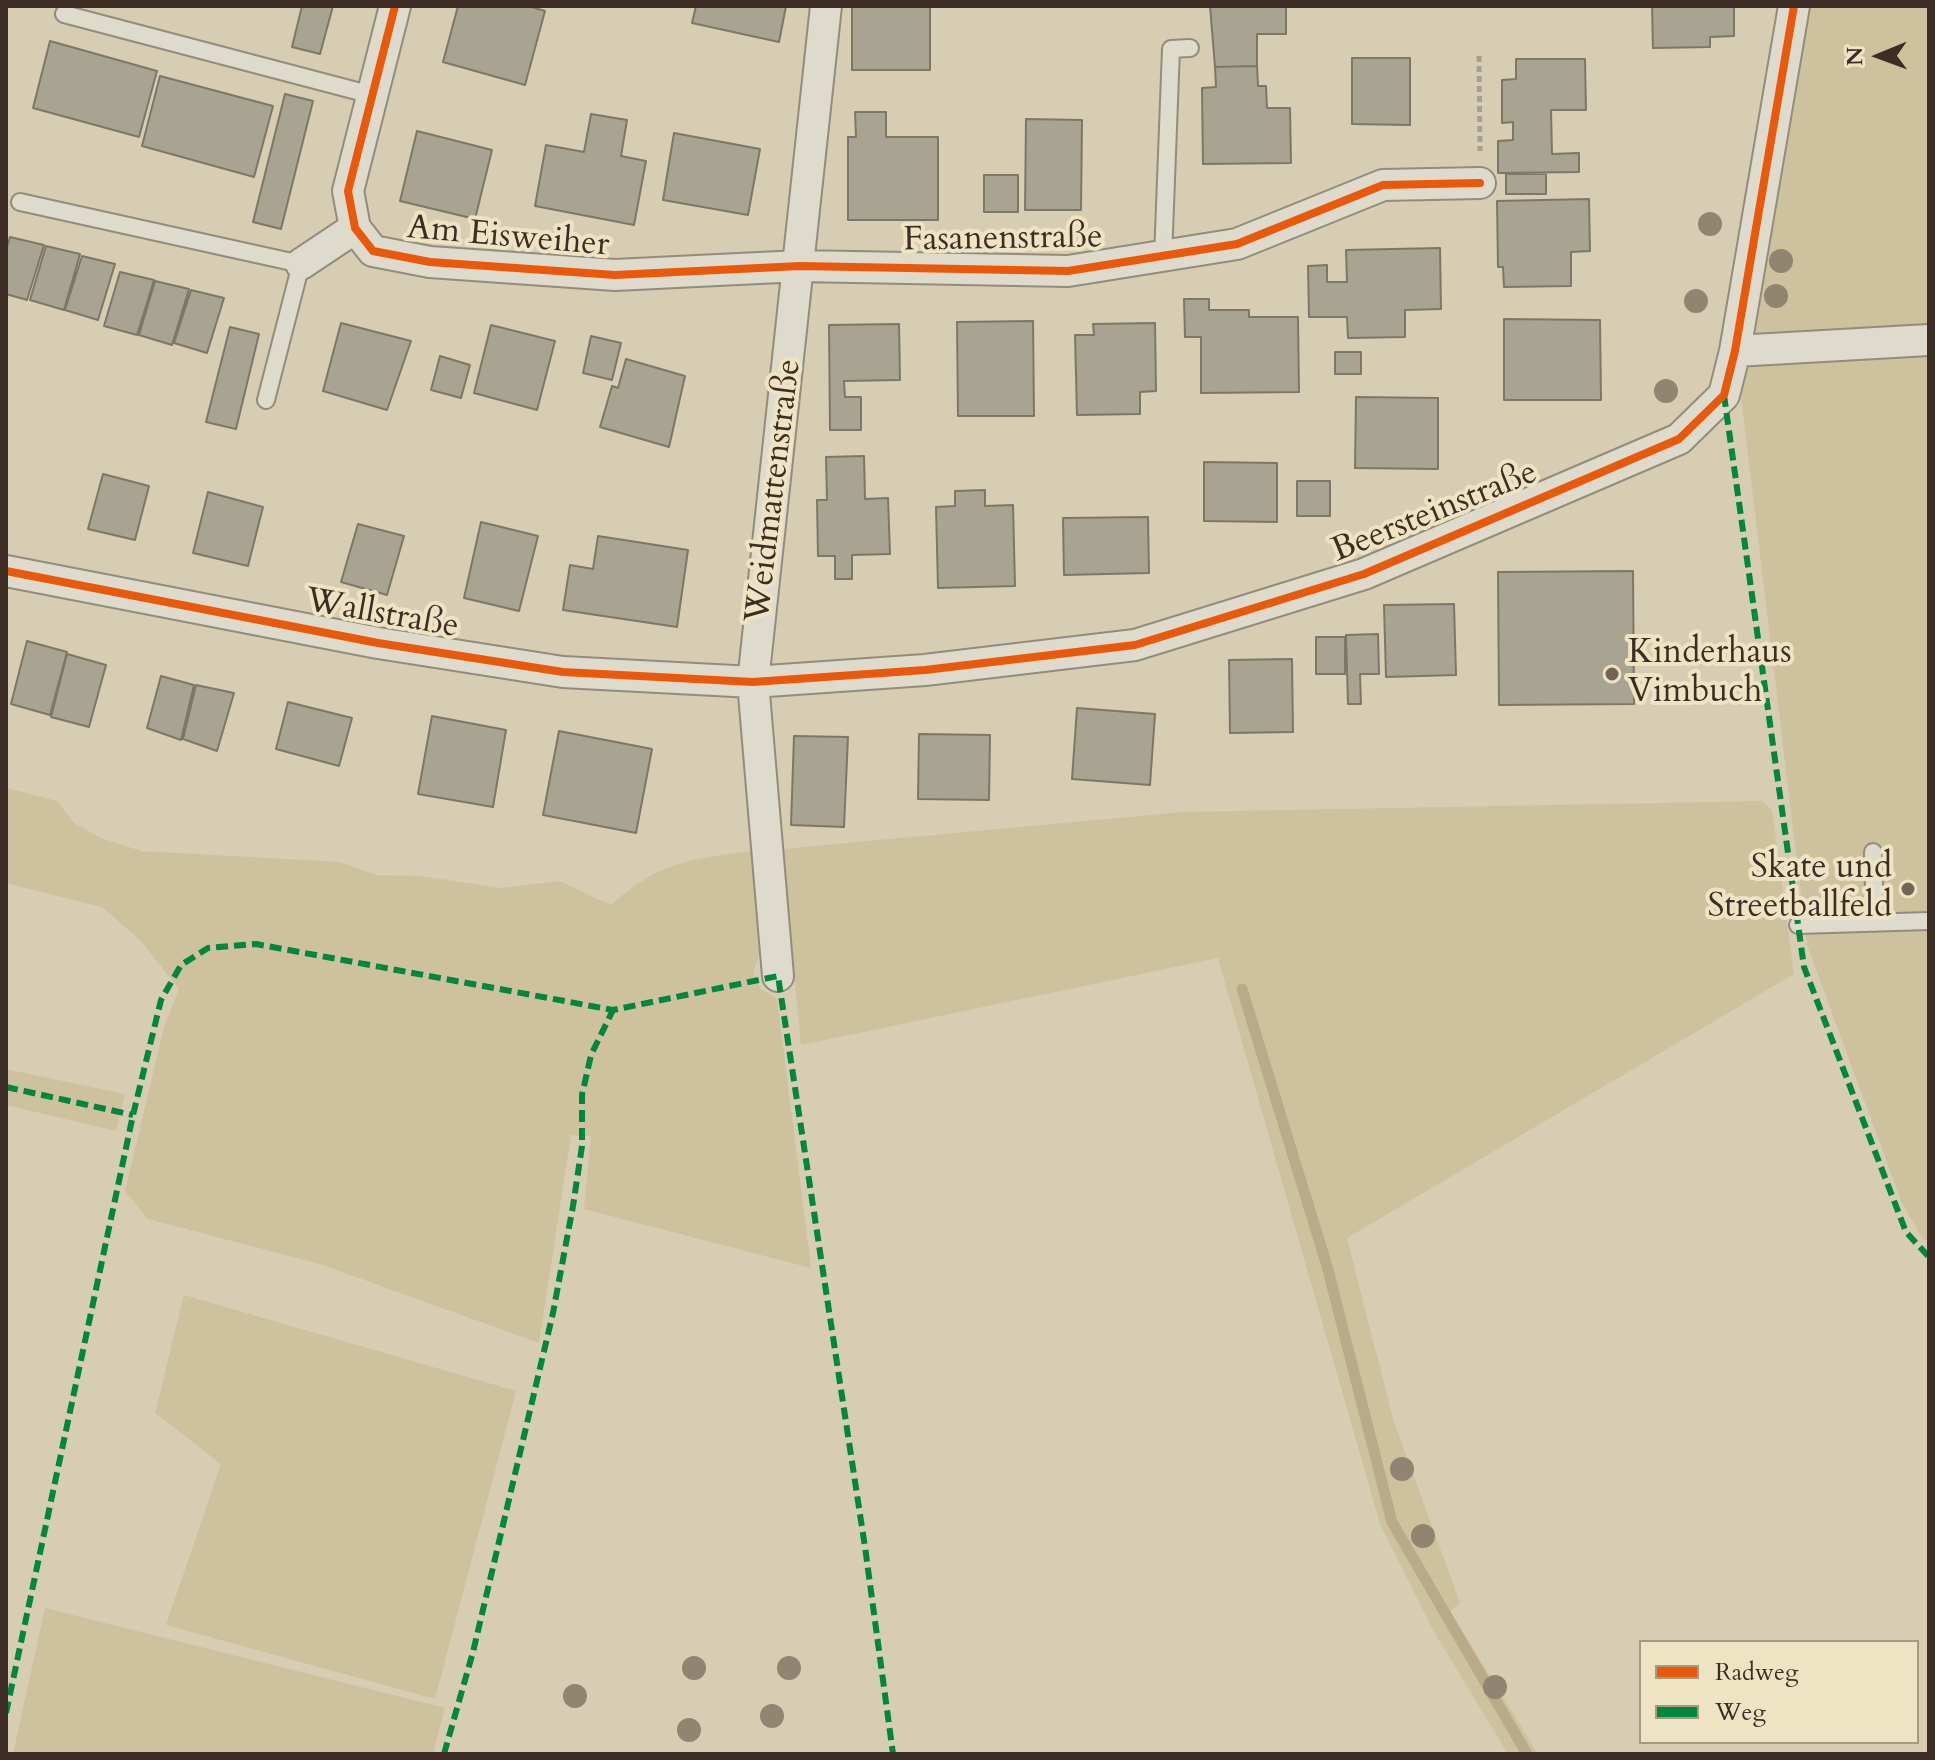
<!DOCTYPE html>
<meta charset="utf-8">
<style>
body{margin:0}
#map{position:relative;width:1935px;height:1760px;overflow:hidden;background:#d6cdb2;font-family:Cardo,serif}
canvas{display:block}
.frame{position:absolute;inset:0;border:8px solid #3d2d25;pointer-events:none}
.legend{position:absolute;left:1639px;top:1640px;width:280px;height:104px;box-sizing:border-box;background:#eee3c3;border:2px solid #a79a84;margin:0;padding:10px 14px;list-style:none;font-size:24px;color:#3d2d25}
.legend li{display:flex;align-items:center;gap:16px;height:40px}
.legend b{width:40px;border:2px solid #a79a84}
.north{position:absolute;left:1839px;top:16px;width:80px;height:80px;-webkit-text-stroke:6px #eee3c3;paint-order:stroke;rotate:269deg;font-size:22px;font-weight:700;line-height:32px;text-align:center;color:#3d2d25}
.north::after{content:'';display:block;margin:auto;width:28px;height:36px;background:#3d2d25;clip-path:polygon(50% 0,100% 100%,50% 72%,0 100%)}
</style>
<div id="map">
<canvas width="1935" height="1760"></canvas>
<div class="frame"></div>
<ul class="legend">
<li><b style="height:10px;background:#e8590c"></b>Radweg</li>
<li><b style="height:10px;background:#00873e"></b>Weg</li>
</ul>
<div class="north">N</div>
</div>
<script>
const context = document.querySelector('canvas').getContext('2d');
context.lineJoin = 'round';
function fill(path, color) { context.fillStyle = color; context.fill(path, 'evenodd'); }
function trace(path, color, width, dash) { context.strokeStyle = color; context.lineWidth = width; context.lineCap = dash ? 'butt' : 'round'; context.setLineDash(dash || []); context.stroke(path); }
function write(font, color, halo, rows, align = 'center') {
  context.font = font + ' Cardo,serif'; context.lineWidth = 8; context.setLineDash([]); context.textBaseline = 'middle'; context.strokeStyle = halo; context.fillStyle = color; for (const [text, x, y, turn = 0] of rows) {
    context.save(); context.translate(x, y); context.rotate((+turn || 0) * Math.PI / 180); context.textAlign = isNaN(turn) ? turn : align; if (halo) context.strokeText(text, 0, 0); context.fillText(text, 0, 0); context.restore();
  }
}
const green = new Path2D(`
 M 1811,6 L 1929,6 L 1929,1241 L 1923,1239 L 1902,1203 L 1807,945 L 1741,397 Z
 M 6,788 L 57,801 L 74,823 L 101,838 L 141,851 L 340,862 L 376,875 L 420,876 L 501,888 L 559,881 L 611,905 C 659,862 690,859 752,851 L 760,882 L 766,936 L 753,973 L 761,989 L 777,999 L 811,1268 L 584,1209 L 591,1136 L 571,1135 L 539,1343 L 320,1264 L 148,1219 L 125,1191 L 164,1027 L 179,989 L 141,941 L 102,907 L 6,883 Z
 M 1762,801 L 1772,810 L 1794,974 L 1347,1238 L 1393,1419 L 1460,1603 L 1450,1611 L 1538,1754 L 1508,1754 L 1433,1630 L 1380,1524 L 1218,958 L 801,1045 L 782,849 L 1183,812 Z
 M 6,1069 L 125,1094 L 116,1131 L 6,1105 Z
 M 184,1295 L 516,1391 L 435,1699 L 166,1625 L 221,1464 L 155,1413 Z
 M 45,1608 L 445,1708 L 433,1754 L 13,1754 Z`);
const stream = new Path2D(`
 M 1242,989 L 1327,1266 L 1392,1522 L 1527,1754`);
const building = new Path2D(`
 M 302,6 L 333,6 L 320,54 L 292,47 Z
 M 458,6 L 528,6 L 545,11 L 525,85 L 443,62 Z
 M 696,6 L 786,6 L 779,42 L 692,23 Z
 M 852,6 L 930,6 L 930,70 L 852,70 Z
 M 1210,6 L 1286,6 L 1286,34 L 1257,34 L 1257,66 L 1215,67 Z
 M 1652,6 L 1734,6 L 1734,36 L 1710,37 L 1710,47 L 1653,48 Z
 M 50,41 L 157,71 L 139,137 L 33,108 Z
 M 1352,58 L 1410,58 L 1410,125 L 1352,124 Z
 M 1516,59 L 1585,59 L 1586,110 L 1551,110 L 1552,154 L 1579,153 L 1579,172 L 1498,173 L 1498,141 L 1513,140 L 1513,122 L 1502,123 L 1502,80 L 1516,79 Z
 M 1257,66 L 1258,86 L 1266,86 L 1267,108 L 1290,108 L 1291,163 L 1203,164 L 1202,88 L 1216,87 L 1215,67 Z
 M 160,76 L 273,106 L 254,177 L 142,146 Z
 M 285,94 L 313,101 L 281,229 L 253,222 Z
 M 855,112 L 886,112 L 886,137 L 938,137 L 938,220 L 848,220 L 848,137 L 856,137 Z
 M 591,114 L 627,120 L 621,156 L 646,161 L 634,225 L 535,206 L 546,145 L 584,152 Z
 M 1026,119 L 1082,120 L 1081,210 L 1025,210 Z
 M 417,131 L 492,150 L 475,219 L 400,201 Z
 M 674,133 L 760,149 L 748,215 L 663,200 Z
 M 1506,174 L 1546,174 L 1546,194 L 1506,194 Z
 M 984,175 L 1018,175 L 1018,212 L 984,212 Z
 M 1589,199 L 1590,251 L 1571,252 L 1571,286 L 1504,287 L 1503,267 L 1498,267 L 1497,201 Z
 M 10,237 L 44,245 L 27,300 L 6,294 L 6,250 Z
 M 46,246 L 80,254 L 64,310 L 30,300 Z
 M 1440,248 L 1441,309 L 1405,310 L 1405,337 L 1348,338 L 1347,317 L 1309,317 L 1308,266 L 1327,265 L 1327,282 L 1347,282 L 1346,250 Z
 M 82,256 L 115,264 L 98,320 L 65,310 Z
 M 120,272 L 154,280 L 137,335 L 104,326 Z
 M 155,281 L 189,289 L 172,345 L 139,335 Z
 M 191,290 L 224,298 L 207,353 L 174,343 Z
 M 1184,299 L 1209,299 L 1209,310 L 1249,310 L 1249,317 L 1298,317 L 1299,392 L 1201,393 L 1201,337 L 1185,337 Z
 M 1504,319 L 1600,320 L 1601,400 L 1504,400 Z
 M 1033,321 L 1034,416 L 958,416 L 957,322 Z
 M 341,323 L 411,341 L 387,410 L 323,391 Z
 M 1155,323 L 1156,391 L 1140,392 L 1140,414 L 1077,415 L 1075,335 L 1094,335 L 1093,324 Z
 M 899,324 L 900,380 L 844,381 L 845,397 L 861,397 L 861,430 L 830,430 L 829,325 Z
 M 491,325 L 555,341 L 537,410 L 474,393 Z
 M 230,327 L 259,334 L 236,429 L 206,422 Z
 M 591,336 L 621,343 L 612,380 L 583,373 Z
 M 1335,352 L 1361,352 L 1361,374 L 1335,374 Z
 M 440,356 L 470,365 L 461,398 L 431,390 Z
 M 626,359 L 685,376 L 669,447 L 600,427 L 612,386 L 618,388 Z
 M 1356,397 L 1438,398 L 1438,469 L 1355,468 Z
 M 864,456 L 865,499 L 888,498 L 890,554 L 852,555 L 852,579 L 835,579 L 835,556 L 818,556 L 817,500 L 827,500 L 826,457 Z
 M 1204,462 L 1277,463 L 1277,522 L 1204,521 Z
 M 103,474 L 149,486 L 135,540 L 88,529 Z
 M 1297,481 L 1330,481 L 1330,516 L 1297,516 Z
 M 985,490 L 985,506 L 1013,505 L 1015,586 L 938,588 L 936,507 L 955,506 L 955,491 Z
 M 208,492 L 263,507 L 248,566 L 193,553 Z
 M 1148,517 L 1149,573 L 1064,575 L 1063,518 Z
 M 481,522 L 538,536 L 519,611 L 464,598 Z
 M 358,524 L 404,536 L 387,595 L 341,582 Z
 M 598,536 L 688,550 L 677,627 L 563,610 L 570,565 L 593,569 Z
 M 1633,571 L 1634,704 L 1499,705 L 1498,572 Z
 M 1454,604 L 1456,675 L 1386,677 L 1384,605 Z
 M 1378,634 L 1379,674 L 1360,674 L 1361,704 L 1348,704 L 1346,635 Z
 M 1316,637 L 1345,637 L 1345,674 L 1316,674 Z
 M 27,641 L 67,652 L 50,715 L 11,704 Z
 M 67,654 L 106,665 L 89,727 L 51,717 Z
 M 1292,659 L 1293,732 L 1230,733 L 1229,660 Z
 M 161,676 L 194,685 L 181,740 L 147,728 Z
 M 196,685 L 234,693 L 217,751 L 183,739 Z
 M 288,702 L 352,718 L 339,766 L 276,749 Z
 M 1077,708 L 1155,714 L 1150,785 L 1072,779 Z
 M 432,716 L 506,730 L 493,807 L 418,794 Z
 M 559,731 L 652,749 L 636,833 L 543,815 Z
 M 919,734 L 990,735 L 989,800 L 918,799 Z
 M 794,736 L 848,737 L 844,827 L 791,825 Z`);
const path = new Path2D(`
 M 1479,56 L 1480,151`);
const lane = new Path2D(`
 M 64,14 L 372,95
 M 20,202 L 301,264 L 266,400
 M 1163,258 L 1171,49 L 1190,48
 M 1873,852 L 1875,923
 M 1798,925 L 1929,921`);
const street = new Path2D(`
 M 395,6 L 348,191 L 355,228 L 373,251 L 430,262 L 615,275 L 800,266 L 1068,271 L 1237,244 L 1383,185 L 1480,183
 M 301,264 L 355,228
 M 1735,351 L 1929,340
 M 6,571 L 378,643 L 563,672 L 753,682 L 925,670 L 1135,645 L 1364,574 L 1679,439 L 1724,395 L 1735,351 L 1794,6
 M 778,976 L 753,682 L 826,6`);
const quiet = new Path2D(`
 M 1724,395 L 1804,967 L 1906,1232 L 1929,1257
 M 6,1087 L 133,1115
 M 6,1713 L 133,1115 L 161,1000 L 181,965 L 208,948 L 256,944 L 613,1010 L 778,976 L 865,1547 L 893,1754
 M 444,1754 L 473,1652 L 553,1313 L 573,1206 L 582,1146 L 582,1095 L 591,1055 L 613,1010`);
const cycleway = new Path2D(`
 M 395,6 L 348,191 L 355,228 L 373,251 L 430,262 L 615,275 L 800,266 L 1068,271 L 1237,244 L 1383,185 L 1480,183
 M 6,571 L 378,643 L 563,672 L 753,682 L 925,670 L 1135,645 L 1364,574 L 1679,439 L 1724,395 L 1735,351 L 1794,6`);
const trees = [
 [1710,224],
 [1781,261],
 [1776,296],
 [1696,301],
 [1666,391],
 [1402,1469],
 [1423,1536],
 [694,1668],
 [789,1668],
 [1495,1687],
 [575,1696],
 [772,1716],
 [689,1730]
];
const markers = [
 [1612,674,8,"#736556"],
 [1908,889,8,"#736556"]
];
const streetNames = [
 ["Am Eisweiher",508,238,5],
 ["Fasanenstraße",1003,240,-1],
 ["Weidmattenstraße",775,491,-83],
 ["Beersteinstraße",1435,513,-22],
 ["Wallstraße",382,615,10]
];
const poiNames = [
 ["Kinderhaus",1628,654],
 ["Vimbuch",1628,693],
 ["Skate und",1892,869,"right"],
 ["Streetballfeld",1892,908,"right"]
];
fill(green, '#cec19e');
trace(stream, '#b9aa89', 11);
fill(building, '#a9a391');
trace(building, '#7d7769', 2);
trace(lane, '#938c7c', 20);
trace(street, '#938c7c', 34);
trace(path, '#a59f94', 5, [6, 4]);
trace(lane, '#dedacc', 16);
trace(street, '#dedacc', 30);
trace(quiet, '#00873e', 6, [12, 6]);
trace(cycleway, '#e8590c', 8);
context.fillStyle = '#918470';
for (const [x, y] of trees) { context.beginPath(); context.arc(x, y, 12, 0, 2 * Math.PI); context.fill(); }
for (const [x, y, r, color] of markers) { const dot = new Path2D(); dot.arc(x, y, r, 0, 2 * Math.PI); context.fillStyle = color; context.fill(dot); trace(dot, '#eee3c3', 3); }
write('34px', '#3d2d25', '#eee3c3', streetNames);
write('34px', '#3d2d25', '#eee3c3', poiNames, 'left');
</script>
